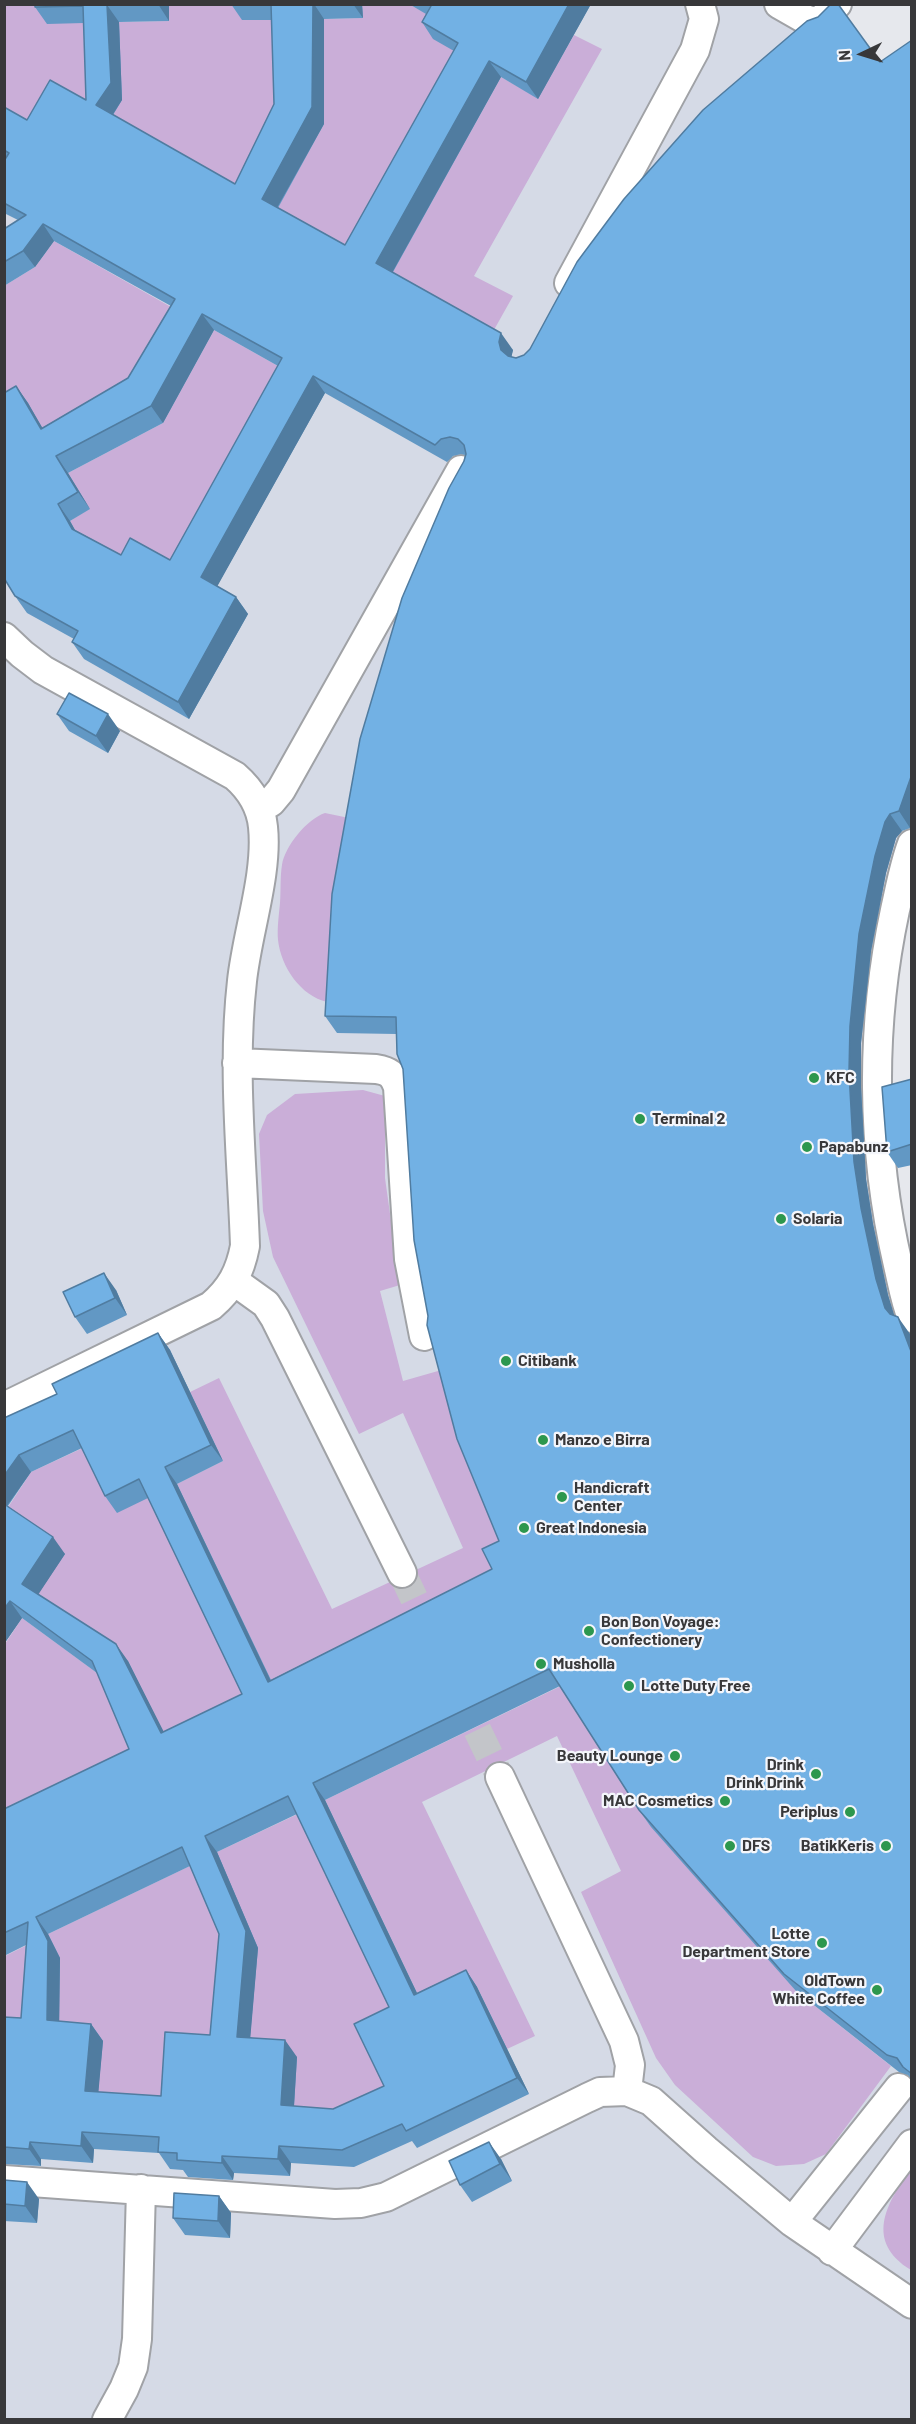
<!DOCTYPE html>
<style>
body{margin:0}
#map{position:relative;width:916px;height:2424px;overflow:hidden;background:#e6e8ed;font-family:Barlow,sans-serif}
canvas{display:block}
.frame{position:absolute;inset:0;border:6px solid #38383a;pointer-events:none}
.north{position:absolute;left:832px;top:24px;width:60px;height:60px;-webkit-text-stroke:4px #f4f6fb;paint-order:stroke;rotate:266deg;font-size:16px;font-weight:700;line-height:24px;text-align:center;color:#38383a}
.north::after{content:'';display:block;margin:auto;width:21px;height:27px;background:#38383a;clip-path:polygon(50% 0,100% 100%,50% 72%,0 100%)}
</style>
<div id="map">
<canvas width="916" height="2424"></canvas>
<div class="frame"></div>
<div class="north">N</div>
</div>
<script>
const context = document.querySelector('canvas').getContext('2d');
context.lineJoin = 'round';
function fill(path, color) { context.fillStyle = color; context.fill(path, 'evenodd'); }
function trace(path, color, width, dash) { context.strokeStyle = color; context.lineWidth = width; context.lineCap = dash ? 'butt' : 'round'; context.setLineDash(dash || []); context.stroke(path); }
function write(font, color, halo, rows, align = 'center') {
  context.font = font + ' Barlow,sans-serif'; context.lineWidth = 4.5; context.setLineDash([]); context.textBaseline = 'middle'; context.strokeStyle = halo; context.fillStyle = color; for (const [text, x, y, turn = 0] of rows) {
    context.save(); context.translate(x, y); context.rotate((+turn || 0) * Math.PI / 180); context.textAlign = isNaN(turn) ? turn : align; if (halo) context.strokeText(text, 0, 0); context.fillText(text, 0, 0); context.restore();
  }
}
const built = new Path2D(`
 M 5,5 L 850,5 L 853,8 L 845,15 L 892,79 L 912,65 L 912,825 L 901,855 L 884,931 L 901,1309 L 912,1339 L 911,2419 L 5,2419 Z`);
const green = new Path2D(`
 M 169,4 L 242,5 L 283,19 L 285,121 L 247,200 L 108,122 L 119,22 L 169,21 Z
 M 409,4 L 443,23 L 470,60 L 357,262 L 273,215 L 324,124 L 324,19 L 362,18 L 362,5 Z
 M 5,5 L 47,5 L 47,23 L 95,23 L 97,95 L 39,137 L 5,117 Z
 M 574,35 L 602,49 L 474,276 L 513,296 L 490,337 L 388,280 L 501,77 L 538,98 Z
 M 54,241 L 187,316 L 140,395 L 53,446 L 5,411 L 4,286 L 35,267 Z
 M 214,330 L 294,375 L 181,577 L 133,572 L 84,546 L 70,521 L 89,509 L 68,473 L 163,423 Z
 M 325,813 L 349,818 L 327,1002 C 301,996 281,967 278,940 C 277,928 279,914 280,903 C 281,890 280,877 282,865 C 285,846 307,819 325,813 Z
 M 363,1090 L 385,1096 L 385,1178 L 400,1285 L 380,1291 L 403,1381 L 445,1369 L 511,1558 L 503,1586 L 279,1698 L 177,1484 L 223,1461 L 190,1392 L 219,1378 L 332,1609 L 463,1548 L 403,1413 L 359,1434 L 273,1257 L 263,1211 L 259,1134 L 267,1115 L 295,1094 Z
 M 85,1447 L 151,1496 L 254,1710 L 173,1750 L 34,1601 L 5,1512 L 31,1472 Z
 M 22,1618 L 104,1678 L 141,1765 L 5,1832 L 5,1644 Z
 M 561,1686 L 796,1991 L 891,2066 L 826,2154 L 804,2164 L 776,2166 L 753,2157 L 675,2085 L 656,2058 L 581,1892 L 621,1871 L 557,1736 L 422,1802 L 535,2036 L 507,2049 L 477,1987 L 426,2012 L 325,1800 Z
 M 300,1813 L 401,2024 L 396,2103 L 293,2122 L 249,2053 L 217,1852 Z
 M 194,1864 L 230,1951 L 222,2052 L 173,2113 L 97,2108 L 59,2037 L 48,1934 Z
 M 29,1944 L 33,2035 L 5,2033 L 5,1956 Z
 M 911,2170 L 911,2270 C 865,2242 885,2204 911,2170 Z`);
const minorTunnel = new Path2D(`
 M 402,1573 L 434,1640
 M 459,1692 L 500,1777`);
const minor = new Path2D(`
 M 779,4 L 807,20 L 819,22 L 837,4
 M 569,283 L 695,50 L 704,19 L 700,4
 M 4,637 L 22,654 L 43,670 L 235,776 C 251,790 261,806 263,827 C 268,874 247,933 242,981 C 232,1069 242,1158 245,1246 C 240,1272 231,1289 211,1306 L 4,1407
 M 260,809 L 271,802 L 281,790 L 461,470
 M 912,844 C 904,865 900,888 895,910 C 870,1027 871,1149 898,1265 C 902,1282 905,1301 912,1318
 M 237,1063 L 376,1069 C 389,1071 393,1074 398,1087 L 409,1259 L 424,1336
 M 234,1281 L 266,1304 L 275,1318 L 402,1573
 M 500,1777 L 624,2041 L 630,2065 L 627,2091
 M 4,2180 L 335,2204 L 361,2203 L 386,2197 L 587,2098 L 600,2092 L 627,2091 L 651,2101 L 706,2150 L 792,2222 L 912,2304
 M 792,2222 L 899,2088
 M 832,2251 L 912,2144
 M 107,2420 L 124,2389 L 133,2367 L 137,2339 L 141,2189`);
const wall = new Path2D(`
 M 35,4 L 169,4 L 169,21 L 119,22 L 122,100 L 113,115 L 235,184 L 274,104 L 272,20 L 242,20 L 231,4 L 362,4 L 363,18 L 324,19 L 324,124 L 278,208 L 345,245 L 454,51 L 433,39 L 422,22 L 426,14 L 409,4 L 591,4 L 538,99 L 501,77 L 393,272 L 513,350 L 511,357 L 516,358 L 524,355 L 880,62 L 912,40 L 912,825 L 910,828 L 902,831 L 896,838 L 886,873 L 871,951 L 861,1043 L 861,1088 L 866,1179 L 873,1224 L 888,1295 L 894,1316 L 910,1334 L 912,1338 L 912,2080 L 908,2075 L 899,2072 L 796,1991 L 651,1827 L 639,1810 L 560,1686 L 325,1800 L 417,1993 L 466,1970 L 477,1987 L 529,2094 L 417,2148 L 412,2141 L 354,2167 L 291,2163 L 290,2176 L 234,2173 L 233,2180 L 188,2177 L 183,2170 L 170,2169 L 159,2153 L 94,2149 L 93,2163 L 41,2159 L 41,2166 L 4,2164 L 4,2017 L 21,2018 L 26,1945 L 4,1956 L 4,1809 L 129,1749 L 97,1673 L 22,1618 L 4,1644 L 4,1418 L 57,1394 L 158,1333 L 170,1350 L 223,1461 L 177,1484 L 271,1680 L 492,1569 L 499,1541 L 428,1316 L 403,1069 L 396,1034 L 337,1033 L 325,1016 L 465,455 L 461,454 L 453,456 L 447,462 L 325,393 L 217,586 L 236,597 L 248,614 L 189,719 L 84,659 L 72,642 L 74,639 L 27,613 L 15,596 L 16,386 L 28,403 L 42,428 L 128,378 L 171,306 L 54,241 L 35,267 L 4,286 L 4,229 L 18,220 L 4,213 L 4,107 L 27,120 L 86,100 L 84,23 L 47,24 L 35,7 ZM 214,330 L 278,366 L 170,560 L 121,555 L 75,530 L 70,521 L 90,509 L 68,473 L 163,423 ZM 82,1448 L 105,1496 L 117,1513 L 148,1498 L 242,1694 L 163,1732 L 128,1661 L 38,1594 L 65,1554 L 8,1506 L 31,1472 ZM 297,1814 L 389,2007 L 384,2086 L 333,2109 L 294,2106 L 297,2057 L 250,2037 L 258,1948 L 217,1852 ZM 190,1866 L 219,1934 L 210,2035 L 161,2096 L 98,2092 L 103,2041 L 91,2024 L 59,2021 L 60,1958 L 48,1934 Z
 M 57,714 L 120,731 L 108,753 L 69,731 Z
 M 912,1079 L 912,1165 L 898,1168 L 887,1152 Z
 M 116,1290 L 127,1315 L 87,1334 L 75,1317 Z
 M 501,2159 L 512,2181 L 472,2202 L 460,2185 Z
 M 4,2180 L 39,2199 L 37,2223 L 4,2221 Z
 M 219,2196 L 231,2213 L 230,2238 L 185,2235 L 173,2218 Z`);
const shadedWall = new Path2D(`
 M 158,4 L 169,4 L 169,21 Z
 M 313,4 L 314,4 L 324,19 L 324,124 L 273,215 L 262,199 Z
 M 353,4 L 362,4 L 363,18 Z
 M 569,4 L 591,4 L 538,99 L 526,82 Z
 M 107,5 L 119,22 L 122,100 L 108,122 L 96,105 Z
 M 489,61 L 501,77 L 388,280 L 376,263 Z
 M 43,224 L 54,241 L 35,267 L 23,251 Z
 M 202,314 L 214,330 L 163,423 L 151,406 Z
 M 501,333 L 513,350 L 511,359 L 501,350 L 499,342 Z
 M 313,376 L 325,393 L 213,594 L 201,577 Z
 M 16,386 L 28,403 L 53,446 L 41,429 Z
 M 56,456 L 68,473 L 90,509 L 78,492 Z
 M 58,504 L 70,521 L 84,546 L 72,529 Z
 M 236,597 L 248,614 L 189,719 L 178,702 Z
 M 108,714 L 120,731 L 108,753 L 96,736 Z
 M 912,774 L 912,825 L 910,828 L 899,811 Z
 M 890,814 L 902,831 L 896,838 L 886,873 L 871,951 L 861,1043 L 861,1088 L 866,1179 L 873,1224 L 888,1295 L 897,1324 L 885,1308 L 876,1279 L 861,1208 L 854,1162 L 849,1072 L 850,1026 L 859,934 L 875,856 L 885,822 Z
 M 104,1273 L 116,1290 L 127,1315 L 115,1298 Z
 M 898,1317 L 910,1334 L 912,1338 L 912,1354 Z
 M 158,1333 L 170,1350 L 223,1461 L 211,1445 Z
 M 19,1455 L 31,1472 L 4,1510 L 4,1476 Z
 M 165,1467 L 177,1484 L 279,1698 L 268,1682 Z
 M 53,1537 L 65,1554 L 34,1601 L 22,1584 Z
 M 10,1601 L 22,1618 L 4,1644 L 4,1609 Z
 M 116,1644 L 128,1661 L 173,1750 L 161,1733 Z
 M 313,1783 L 325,1800 L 426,2012 L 414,1995 Z
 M 205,1836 L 217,1852 L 258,1948 L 249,2053 L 237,2037 Z
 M 36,1917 L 48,1934 L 60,1958 L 59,2037 L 47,2020 Z
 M 466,1970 L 477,1987 L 529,2094 L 517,2078 Z
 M 91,2024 L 103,2041 L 97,2108 L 85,2091 Z
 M 285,2040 L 297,2057 L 293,2122 L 281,2105 Z
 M 82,2132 L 94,2149 L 93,2163 L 81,2146 Z
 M 30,2142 L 41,2159 L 41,2166 L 29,2149 Z
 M 489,2142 L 501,2159 L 512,2181 L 500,2164 Z
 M 279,2146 L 291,2163 L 290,2176 L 278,2159 Z
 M 222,2156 L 234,2173 L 233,2180 L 222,2163 Z
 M 27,2182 L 39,2199 L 37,2223 L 25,2206 Z
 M 219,2196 L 231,2213 L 230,2238 L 218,2221 Z`);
const building = new Path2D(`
 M 35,4 L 136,4 L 107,5 L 111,83 L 96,105 L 235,184 L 274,104 L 271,4 L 313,4 L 312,107 L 262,199 L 345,245 L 458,43 L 422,22 L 431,6 L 429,4 L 569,4 L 526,82 L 489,61 L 376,263 L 501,333 L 499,342 L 501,350 L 508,356 L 516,358 L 524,355 L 530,349 L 577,262 L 624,199 L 703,110 L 807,21 L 818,17 L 831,4 L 838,4 L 880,62 L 912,40 L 912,774 L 899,811 L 890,814 L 885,822 L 875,856 L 859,934 L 850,1026 L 849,1072 L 854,1162 L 861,1208 L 876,1279 L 885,1308 L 890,1314 L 898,1317 L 912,1354 L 912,2074 L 903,2067 L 897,2058 L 887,2055 L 784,1974 L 639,1810 L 549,1669 L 313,1783 L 414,1995 L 466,1970 L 517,2078 L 406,2131 L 402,2124 L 342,2150 L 279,2146 L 278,2159 L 222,2156 L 222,2163 L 177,2160 L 177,2153 L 158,2152 L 159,2137 L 82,2132 L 81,2146 L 30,2142 L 29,2149 L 4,2147 L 4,2017 L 21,2018 L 28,1922 L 4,1933 L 4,1809 L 129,1749 L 92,1661 L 10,1601 L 4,1609 L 4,1504 L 53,1537 L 22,1584 L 116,1644 L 161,1733 L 242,1694 L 139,1479 L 105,1496 L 73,1430 L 19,1455 L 4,1476 L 4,1418 L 57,1394 L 52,1384 L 158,1333 L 211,1445 L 165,1467 L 268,1682 L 492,1569 L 482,1549 L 499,1541 L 457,1439 L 427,1325 L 428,1316 L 414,1240 L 403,1069 L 397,1054 L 396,1017 L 325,1016 L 332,894 L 360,739 L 402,598 L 449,488 L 464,461 L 466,454 L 464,445 L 458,439 L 450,437 L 441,439 L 435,445 L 313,376 L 201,577 L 236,597 L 178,702 L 72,642 L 78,631 L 15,596 L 4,578 L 4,393 L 16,386 L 41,429 L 128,378 L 175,299 L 43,224 L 23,251 L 4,262 L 4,229 L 26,215 L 4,203 L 4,161 L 9,153 L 4,150 L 4,107 L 27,120 L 50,80 L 86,100 L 83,6 L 35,7 ZM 202,314 L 282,358 L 170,560 L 130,538 L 121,555 L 72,529 L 58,504 L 78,492 L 56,456 L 151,406 ZM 288,1796 L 389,2007 L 354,2024 L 384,2086 L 333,2109 L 281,2105 L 285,2040 L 237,2037 L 246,1931 L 205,1836 ZM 182,1847 L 219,1934 L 210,2035 L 165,2032 L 161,2096 L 85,2091 L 91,2024 L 47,2020 L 48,1941 L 36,1917 Z
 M 69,693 L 108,714 L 96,736 L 57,714 Z
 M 912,1079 L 912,1144 L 887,1152 L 882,1087 Z
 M 104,1273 L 115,1298 L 75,1317 L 63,1292 Z
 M 489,2142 L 500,2164 L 460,2185 L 449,2161 Z
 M 4,2180 L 27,2182 L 25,2206 L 4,2204 Z
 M 174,2193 L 219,2196 L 218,2221 L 173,2218 Z`);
const markers = [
 [814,1078,6,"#2d974e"],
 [640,1119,6,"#2d974e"],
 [807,1147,6,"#2d974e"],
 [781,1219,6,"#2d974e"],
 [506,1361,6,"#2d974e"],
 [543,1440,6,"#2d974e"],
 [562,1497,6,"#2d974e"],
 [524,1528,6,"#2d974e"],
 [589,1631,6,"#2d974e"],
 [541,1664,6,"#2d974e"],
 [629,1686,6,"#2d974e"],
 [675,1756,6,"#2d974e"],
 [816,1774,6,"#2d974e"],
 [725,1801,6,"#2d974e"],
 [850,1812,6,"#2d974e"],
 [730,1846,6,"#2d974e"],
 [886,1846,6,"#2d974e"],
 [822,1943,6,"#2d974e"],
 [877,1990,6,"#2d974e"]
];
const poiNames = [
 ["KFC",826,1078],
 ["Terminal 2",652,1119],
 ["Papabunz",819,1147],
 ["Solaria",793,1219],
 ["Citibank",518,1361],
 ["Manzo e Birra",555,1440],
 ["Handicraft",574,1488],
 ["Center",574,1506],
 ["Great Indonesia",536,1528],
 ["Bon Bon Voyage:",601,1622],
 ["Confectionery",601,1640],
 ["Musholla",553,1664],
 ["Lotte Duty Free",641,1686],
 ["Beauty Lounge",663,1756,"right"],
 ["Drink",804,1765,"right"],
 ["Drink Drink",804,1783,"right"],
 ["MAC Cosmetics",713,1801,"right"],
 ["Periplus",838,1812,"right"],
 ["DFS",742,1846],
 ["BatikKeris",874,1846,"right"],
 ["Lotte",810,1934,"right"],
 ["Department Store",810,1952,"right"],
 ["OldTown",865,1981,"right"],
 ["White Coffee",865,1999,"right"]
];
fill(built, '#d5dae6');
fill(green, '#caaed8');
trace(minorTunnel, '#c3c5c9', 28, [28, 14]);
trace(minor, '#a0a2a6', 32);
trace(minor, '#fff', 28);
fill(wall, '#6298c4');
fill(shadedWall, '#507ca0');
fill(building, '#72b1e4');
trace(building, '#507ca0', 1.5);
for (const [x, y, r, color] of markers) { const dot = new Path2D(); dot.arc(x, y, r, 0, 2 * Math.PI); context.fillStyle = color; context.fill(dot); trace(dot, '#f4f6fb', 2); }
write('bold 16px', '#38383a', '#f4f6fb', poiNames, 'left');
</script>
